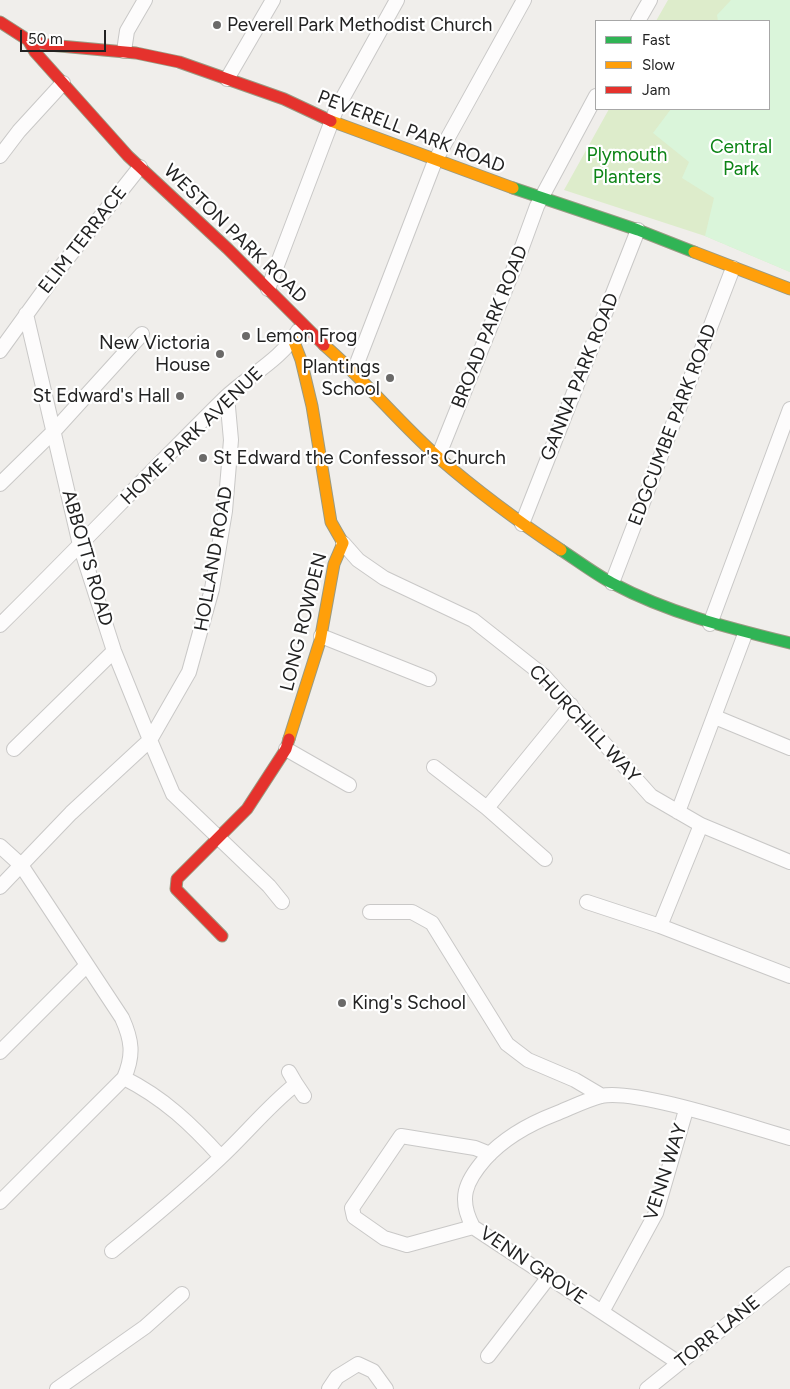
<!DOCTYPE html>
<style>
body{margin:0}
#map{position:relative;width:790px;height:1389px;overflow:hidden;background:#f0eeeb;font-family:Figtree,sans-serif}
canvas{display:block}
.legend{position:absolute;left:595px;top:20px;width:175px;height:90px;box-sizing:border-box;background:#fff;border:1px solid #a7a7a7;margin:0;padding:6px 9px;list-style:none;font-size:15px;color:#222}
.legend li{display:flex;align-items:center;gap:10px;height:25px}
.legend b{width:25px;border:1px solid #a7a7a7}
.scale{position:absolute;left:20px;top:30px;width:86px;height:22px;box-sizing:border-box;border:2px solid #222;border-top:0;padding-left:6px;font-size:15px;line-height:18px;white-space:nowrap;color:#222;-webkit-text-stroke:4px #fff;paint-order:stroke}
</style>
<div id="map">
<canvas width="790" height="1389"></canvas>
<ul class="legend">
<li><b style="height:6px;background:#30b455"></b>Fast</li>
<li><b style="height:6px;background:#ff9f0a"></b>Slow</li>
<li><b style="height:6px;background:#e5322d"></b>Jam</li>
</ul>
<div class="scale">50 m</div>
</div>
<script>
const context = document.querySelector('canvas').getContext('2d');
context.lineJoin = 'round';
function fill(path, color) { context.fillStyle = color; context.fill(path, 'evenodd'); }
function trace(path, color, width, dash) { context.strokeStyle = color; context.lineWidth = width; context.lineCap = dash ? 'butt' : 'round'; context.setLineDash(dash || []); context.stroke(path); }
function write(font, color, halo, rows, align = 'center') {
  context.font = font + ' Figtree,sans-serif'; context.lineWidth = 4.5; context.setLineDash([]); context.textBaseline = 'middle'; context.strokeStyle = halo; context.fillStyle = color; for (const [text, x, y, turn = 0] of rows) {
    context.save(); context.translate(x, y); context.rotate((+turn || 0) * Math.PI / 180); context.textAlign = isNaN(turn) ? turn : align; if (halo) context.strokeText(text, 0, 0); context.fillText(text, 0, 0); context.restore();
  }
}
const grass = new Path2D(`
 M 668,0 L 790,0 L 790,272 L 705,236 L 564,190 L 609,109 L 769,109 L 769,21 L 656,21 Z`);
const park = new Path2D(`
 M 731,0 L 790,0 L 790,272 L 705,236 L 714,198 L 682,178 L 689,162 L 653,133 L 671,109 L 769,109 L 769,21 L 718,21 L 717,15 Z`);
const street = new Path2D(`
 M 638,21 L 650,0
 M 124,51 L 127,31 L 145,0
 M 227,79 L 273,0
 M 0,156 L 19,131 L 63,83
 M 268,289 L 336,110 L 397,0
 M 26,314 L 80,545 L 114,651 L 150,740 L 173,794 L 269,886 L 282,902
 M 0,351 L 63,264 L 140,167
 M 354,371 L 435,161 L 524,0
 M 438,457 L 518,258 L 537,206 L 596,96
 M 0,484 L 54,431 L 142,334
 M 522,524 L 638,230
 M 343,543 L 358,560 L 384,578 L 473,620 L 544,676 L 651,796 L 701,825 L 790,862
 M 612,583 L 733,268
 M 710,624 L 790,409
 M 0,625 C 76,550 149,473 225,398 C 248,376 282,359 298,331
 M 321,636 L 429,679
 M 715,717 L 790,748
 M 14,749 L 114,651
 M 286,749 L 349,785
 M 434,767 L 487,808 L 545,859
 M 487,808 L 571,705
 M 678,812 L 745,634
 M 0,846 L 21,865 L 122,1018 C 132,1040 134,1055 124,1078 L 0,1202
 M 0,887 L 71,813 L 150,740 L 189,672 L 212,589 L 225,511 L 231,440 L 227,396
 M 587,902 L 660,926 L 790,976
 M 370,912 L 412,912 L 432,923 L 507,1044 L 528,1060 L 575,1080 L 602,1096
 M 660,926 L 701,825
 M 0,1052 L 86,966
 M 289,1072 L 296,1084
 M 124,1078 C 164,1098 192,1125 221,1157
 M 473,1227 L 407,1245 L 384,1238 L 354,1217 L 352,1208 L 401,1136 L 475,1148 L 490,1154
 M 112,1251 C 149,1221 185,1191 219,1159 C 246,1134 268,1106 296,1084 L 304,1096
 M 602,1312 L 656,1213 L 686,1110
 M 488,1356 L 548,1278
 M 679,1363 L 473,1227 C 458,1199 465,1182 485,1159 C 504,1138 529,1124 555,1114 C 570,1108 586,1100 601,1096 C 635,1088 751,1127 790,1138
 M 57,1389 L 145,1327 L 182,1294
 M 329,1389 L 337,1377 L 358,1364 L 373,1371 L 386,1389
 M 647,1389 L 790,1274`);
const fast = new Path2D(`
 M 513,188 L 638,230 L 694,252
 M 561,550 C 578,561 595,574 612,583 C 668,613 729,628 790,643`);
const slow = new Path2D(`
 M 331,121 L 513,188
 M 694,252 L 790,289
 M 324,345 C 365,380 399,423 439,458 C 477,491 519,522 561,550
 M 289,739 L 320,641 L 334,564 L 343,543 L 331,522 L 312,406 L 301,360 L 293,339`);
const jam = new Path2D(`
 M 0,22 L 28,40 L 49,45 L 136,53 L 179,62 L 284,99 L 331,121
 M 28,40 L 35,52 L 128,156 L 228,249 L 324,345
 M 222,936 L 176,889 L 177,879 L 247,809 L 286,749 L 289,739`);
const markers = [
 [217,25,5,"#6a6968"],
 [246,336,5,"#6a6968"],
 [220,354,5,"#6a6968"],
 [390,378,5,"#6a6968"],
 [180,396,5,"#6a6968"],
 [203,458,5,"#6a6968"],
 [342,1003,5,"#6a6968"]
];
const poiNames = [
 ["Peverell Park Methodist Church",227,25],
 ["Lemon Frog",256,336],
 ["New Victoria",210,343,"right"],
 ["House",210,365,"right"],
 ["Plantings",380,367,"right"],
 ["School",380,389,"right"],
 ["St Edward's Hall",170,396,"right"],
 ["St Edward the Confessor's Church",213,458],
 ["King's School",352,1003]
];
const streetNames = [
 ["PEVERELL PARK ROAD",411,132,21],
 ["WESTON PARK ROAD",235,234,44],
 ["ELIM TERRACE",83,240,-52],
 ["BROAD PARK ROAD",490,327,-68],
 ["GANNA PARK ROAD",580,377,-68],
 ["EDGCUMBE PARK ROAD",673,425,-69],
 ["HOME PARK AVENUE",192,436,-44],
 ["ABBOTTS ROAD",87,558,74],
 ["HOLLAND ROAD",214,559,-80],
 ["LONG ROWDEN",304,622,-76],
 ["CHURCHILL WAY",584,724,47],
 ["VENN WAY",666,1172,-72],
 ["VENN GROVE",533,1266,34],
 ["TORR LANE",718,1332,-39]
];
const parkNames = [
 ["Central",741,147],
 ["Park",741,169],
 ["Plymouth",627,155],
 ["Planters",627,177]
];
fill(grass, '#ddeccb');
fill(park, '#daf5da');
trace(street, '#c9c8c7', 16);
trace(fast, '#999a82', 13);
trace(slow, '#999a82', 13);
trace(jam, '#999a82', 13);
trace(street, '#fdfcfc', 14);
trace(fast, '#30b455', 11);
trace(slow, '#ff9f0a', 11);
trace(jam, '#e5322d', 11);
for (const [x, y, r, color] of markers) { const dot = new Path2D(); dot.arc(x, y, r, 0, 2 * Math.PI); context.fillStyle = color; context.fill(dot); trace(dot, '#fff', 2); }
write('19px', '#222', '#fff', poiNames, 'left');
write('19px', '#222', '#fff', streetNames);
write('19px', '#0c8416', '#fff', parkNames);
</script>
